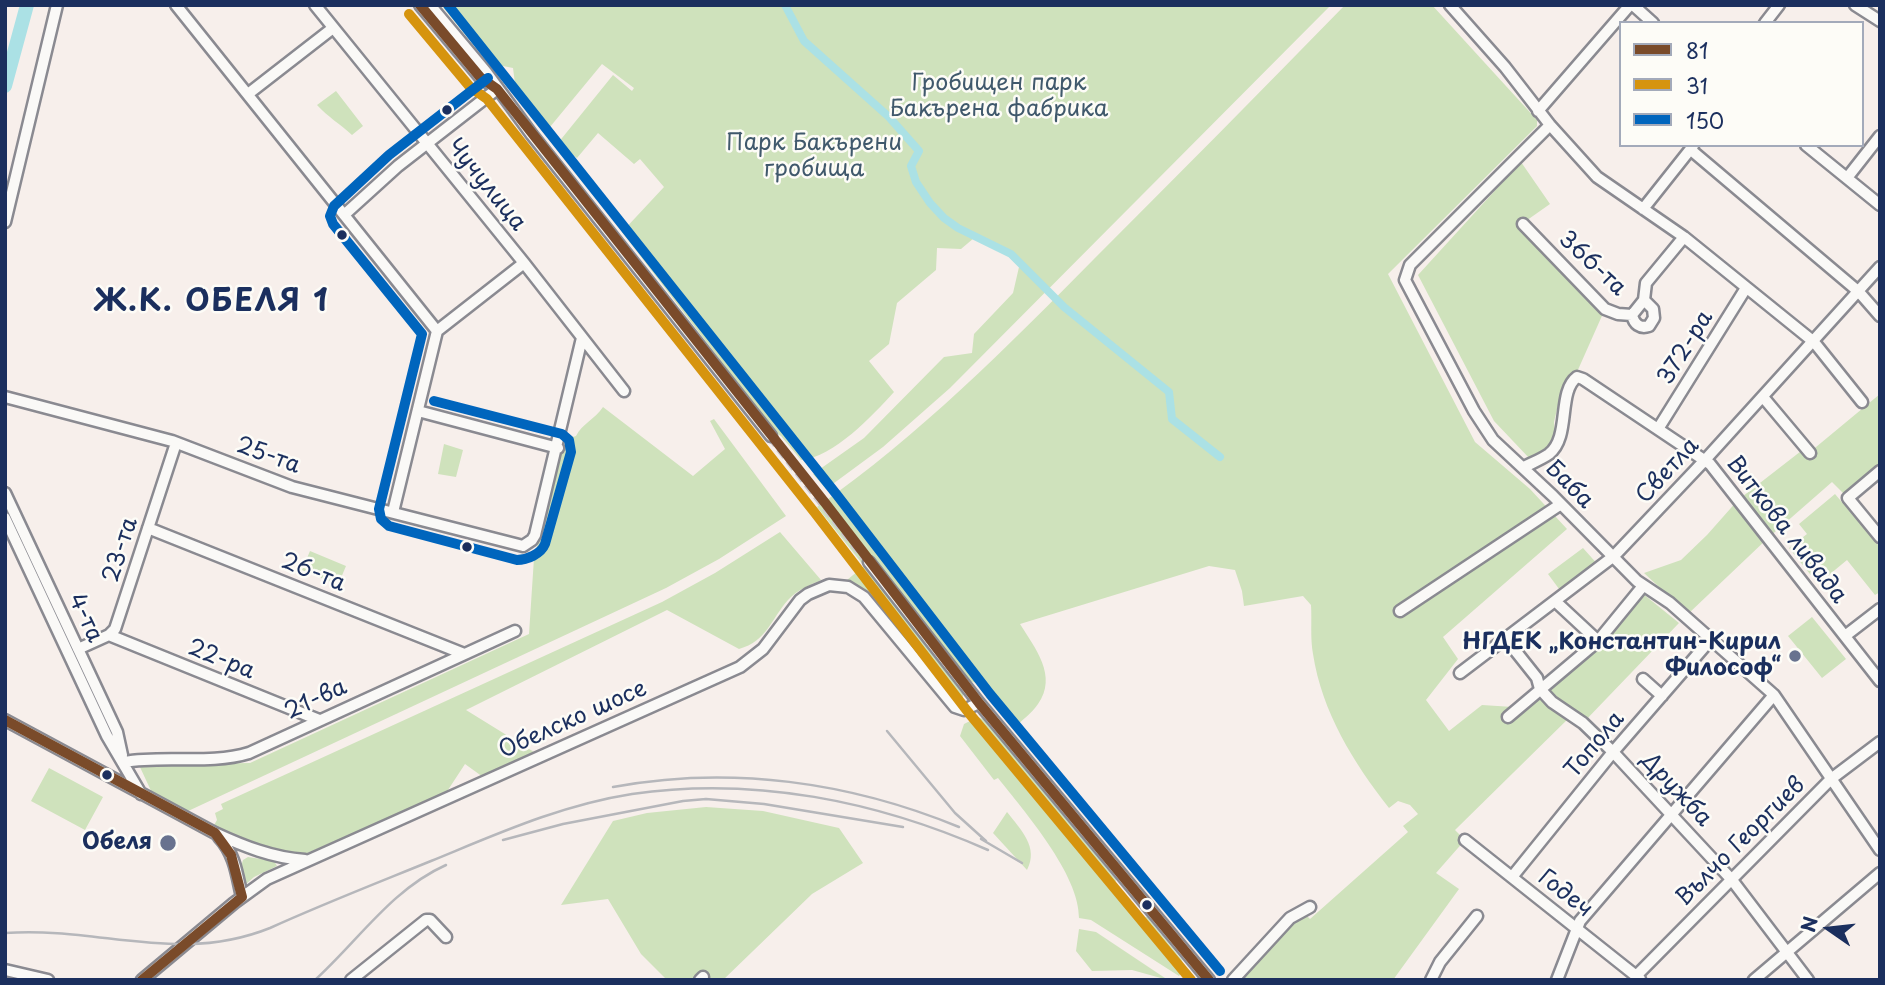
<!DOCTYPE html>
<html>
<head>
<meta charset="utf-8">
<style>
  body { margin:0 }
  #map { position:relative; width:1885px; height:985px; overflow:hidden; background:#f7efeb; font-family:"Playpen Sans",sans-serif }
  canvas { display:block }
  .frame { position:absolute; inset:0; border:7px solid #1b2f5e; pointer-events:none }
  .legend { position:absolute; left:1619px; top:21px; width:245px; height:126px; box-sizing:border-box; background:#fdfcf7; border:2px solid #a3aaba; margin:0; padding:9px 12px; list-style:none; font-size:21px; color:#1b2f5e }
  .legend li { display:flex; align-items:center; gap:14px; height:35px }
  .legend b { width:35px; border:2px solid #a3aaba }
  .north { position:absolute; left:1794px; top:894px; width:70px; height:70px; -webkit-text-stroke:5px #fdfcf7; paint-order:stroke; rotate:284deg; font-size:19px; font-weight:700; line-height:28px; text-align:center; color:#1b2f5e }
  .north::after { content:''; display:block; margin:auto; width:24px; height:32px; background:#1b2f5e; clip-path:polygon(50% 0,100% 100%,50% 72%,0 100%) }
</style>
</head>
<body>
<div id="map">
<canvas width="1885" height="985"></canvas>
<div class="frame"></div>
<ul class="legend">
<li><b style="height:9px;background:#7a4b2a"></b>81</li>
<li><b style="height:9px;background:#d6940e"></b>31</li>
<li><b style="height:9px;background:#0065bd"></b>150</li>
</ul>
<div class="north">N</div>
</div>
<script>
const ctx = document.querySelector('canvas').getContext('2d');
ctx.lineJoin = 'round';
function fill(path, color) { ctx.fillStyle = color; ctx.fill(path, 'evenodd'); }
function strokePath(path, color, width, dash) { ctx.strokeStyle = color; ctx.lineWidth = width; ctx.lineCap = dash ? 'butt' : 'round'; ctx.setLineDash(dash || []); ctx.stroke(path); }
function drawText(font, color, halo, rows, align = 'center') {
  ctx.font = font + ' "Playpen Sans",sans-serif'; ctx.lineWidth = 5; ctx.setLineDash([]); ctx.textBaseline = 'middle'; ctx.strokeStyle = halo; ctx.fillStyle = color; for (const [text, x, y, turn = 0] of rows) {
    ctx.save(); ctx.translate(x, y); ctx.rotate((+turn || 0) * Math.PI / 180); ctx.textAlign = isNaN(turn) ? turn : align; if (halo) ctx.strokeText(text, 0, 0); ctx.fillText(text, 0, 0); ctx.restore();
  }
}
const green = new Path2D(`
  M441,5h890l-381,383 -67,59 -57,42 -13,-15 51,-36 80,-81 28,-4 2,-19 39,-41 6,-26 -12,-12 -33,-17 -13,11 -24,-1 -1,22 -39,33 -8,41 -20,17 25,31c-22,24 -60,65 -93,68l-20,-24 -5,-3 -154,-201 42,-45 -24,-28 -6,5 -36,-31 -21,25 -19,-15 55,-68 19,16 2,-3 -32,-24 -57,69 -28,-34 -4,-31 -25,-5z
  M1345,5h87l105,115v6l-149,148 87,168 55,47 37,40 -124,108 15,22 -32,41 23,31 33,-26 31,2 32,-22 97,-92 37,30 -96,100 -11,-8 -117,115 10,10 -29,33 23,16 -66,91h-153l61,-70 9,9 98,-87 -5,-6 15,-12 -8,-9 -12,-4 -9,7c-36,-46 -67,-96 -76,-154 -3,-16 -1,-33 -2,-49l-8,-9 -59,10 -2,-15 -7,-21 -26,-4 -189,58c15,24 38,52 18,80 -6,9 -16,16 -24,24l-35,-44 -9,-3 -96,-122 -9,8 94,122 4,5v9l-8,-3 -89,-109 -19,-11 17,-14 -47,-59c103,-72 190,-160 277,-248 84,-84 168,-169 251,-254z
  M336,91l27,35 -11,9c-12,-11 -24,-18 -35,-30z
  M1521,162l29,42 -27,19 82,86 -28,63 -5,2 -13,27 -5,21 1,17 -7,11 -18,9 -36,-38 -76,-146z
  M1880,394v77l-32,27 -16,-16 -64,56 -80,76 -44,-41 37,-13 26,-25 31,-35 67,-52 5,4z
  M603,407l90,69 32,-27 -15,-28 4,-2 72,97 -67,43 -53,29 -480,224 -33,-17 -14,-30 111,-2 279,-129 5,-76 28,-107 4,-12 10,-3c6,-12 19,-17 27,-29z
  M444,444l19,6 -7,27 -18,-3z
  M1835,494l45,53v45l-5,3 -28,-35 -29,24 -29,-36 18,-14 -8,-10z
  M780,532l41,48c-11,5 -24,10 -33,20 -17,19 -21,41 -49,49l-72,-39 -201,100 68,42 -51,25 -18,-13 -19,29 -143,62c-31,1 -63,-13 -90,-28l4,-7 -2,-7 8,-4 -2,-5 441,-202 53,-29z
  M1583,548l17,19 -38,26 -14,-19z
  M310,551l36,15 -8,19 -36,-15z
  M1812,617l34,42 -24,19 -34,-42z
  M978,717l7,3 131,160 -2,6 26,32 7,-1 35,43 2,10 -5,6 -88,-56 -12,-2c1,-43 -55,-107 -81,-140l-4,2 -34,-44 4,-12z
  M49,768l54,29 -18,33 -54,-29z
  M706,807l57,4 76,17 24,35 -51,31 -89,86h-56l-26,-26 -33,-55 -47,6 52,-84 34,-8z
  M1007,812c14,18 32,35 20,58l-34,-37z
  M248,857l26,4 3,5 -23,11 -9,8 -2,-1 -2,-17 2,-7z
  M1079,929l17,3 72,48 -36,-10 -40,1 -16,-20z`);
const canal = new Path2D(`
  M785,5l19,36 85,76 30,34 -8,15 5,16 14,21 14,15 14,10 53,26 53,53 105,85 3,27 48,38`);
const river = new Path2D(`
  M5,86l22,-81`);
const minorTunnel = new Path2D(`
  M771,436l98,126`);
const minor = new Path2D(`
  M176,5l261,326
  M315,5l209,258 100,128
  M420,5l60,72 10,7
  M430,5l56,67 46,63 239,301
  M1450,5l55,62 45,58 47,52 87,60 130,105 48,60
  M1633,5l20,18
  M1855,5l25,16
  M1765,23l14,-18
  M248,94l85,-66
  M1538,111l92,-106
  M1550,125l-140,140 -5,15 69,131 19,29 60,56 84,85 33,22 104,92 106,155
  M1806,145l74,60
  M1691,150l168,142 21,24
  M1847,178l33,-42
  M1643,209l50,-63
  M344,215l54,-49 99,-77
  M5,222l52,-217
  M1523,224l82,85 13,5 14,1 12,-15 2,-17 38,-46
  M1632,315c2,9 8,14 17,11l5,-8 -1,-9 -9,-9
  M5,397l167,44 120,46 231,59 9,-6 3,-5 47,-197
  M1763,397l47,56
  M418,411l140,37
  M1658,429l88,-141
  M1524,467c8,-4 18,-8 25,-13 22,-17 8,-62 28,-77l6,2 127,85 170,217
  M1880,471l-32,27 32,39
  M5,493l112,239 5,23
  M393,512l44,-181 87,-68
  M5,518l102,218 34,58
  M148,528l316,126
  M869,562l110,141 230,277
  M1555,601l43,40
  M1400,611l161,-107
  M109,635l210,85
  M1845,636l35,-27
  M1506,639l31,39 3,11 12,13 31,21 30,29 119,128 76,100
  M78,649l31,-14 6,-6 61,-186
  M1460,673l154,-117 91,-96 175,-193
  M1643,679l19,17
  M1508,717l90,-76 45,-55
  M5,720l210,113c28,13 58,25 90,27
  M124,762c41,-7 86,3 125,-9l266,-122
  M219,837c16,17 18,38 23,60
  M1465,840l175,139
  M1512,877l101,-125 98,-113
  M5,970l43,10
  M1636,976l195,-197 49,-37
  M142,980l92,-77 33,-24 473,-212 23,-18 37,-49 8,-6 21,-9 19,2 16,10 91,110 9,3 15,-7
  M351,980l75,-60h4l16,17
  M700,980l3,-3
  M1233,980l57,-62 20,-11
  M1431,980l9,-18 37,-46
  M1557,980l23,-59 194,-226
  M1754,980l126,-107`);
const rail = new Path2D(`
  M887,731l68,82 31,28
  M613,787c117,-22 237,-5 346,40
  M981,839l41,24
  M503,840l60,-16 120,-23 23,-2 58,5 139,23
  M5,933c94,-7 173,32 265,-5 53,-24 107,-45 161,-67 66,-27 130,-56 201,-67 122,-18 245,7 356,56
  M315,980c43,-39 77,-91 131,-115`);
const bus1 = new Path2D(`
  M420,5l60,72 17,12 329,415 153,199 230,277
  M5,720l210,113 16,22 11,42
  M142,980l100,-83`);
const bus2 = new Path2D(`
  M409,14l61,73 17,12 328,414 153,199 223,268`);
const bus3 = new Path2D(`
  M448,5l389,490 153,199 230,277
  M434,401l128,33 7,6 2,12 -26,92c-4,10 -18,16 -28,16l-128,-34 -8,-7 -2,-10 43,-175 -89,-110 -3,-8 4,-10 55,-51 99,-77`);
const markers = [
  [447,110,6,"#1b2f5e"],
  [342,235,6,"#1b2f5e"],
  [467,547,6,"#1b2f5e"],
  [1795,656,7,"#68728f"],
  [107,775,6,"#1b2f5e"],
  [168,843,9,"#68728f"],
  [1147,905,6,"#1b2f5e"]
];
const parkNames = [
  ["Гробищен парк",999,84],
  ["Бакърена фабрика",999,110],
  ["Парк Бакърени",814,144],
  ["гробища",814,170]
];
const streetNames = [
  ["Чучулица",486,185,51],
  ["366-та",1592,264,43],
  ["372-ра",1686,348,-58],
  ["25-та",268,456,20],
  ["Светла",1668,471,-47],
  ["Баба",1569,485,45],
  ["Виткова ливада",1786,530,52],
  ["23-та",121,550,-72],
  ["26-та",313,573,22],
  ["4-та",85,618,65],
  ["22-ра",221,660,22],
  ["21-ва",316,700,-25],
  ["Обелско шосе",573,720,-24],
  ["Топола",1595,745,-50],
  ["Дружба",1676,790,47],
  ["Вълчо Георгиев",1741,842,-45],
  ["Годеч",1565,894,38]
];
const poiNames = [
  ["НГДЕК „Константин-Кирил",1781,643],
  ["Философ“",1781,669],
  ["Обеля",152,843]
];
const districtNames = [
  ["Ж.К. ОБЕЛЯ 1",212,303]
];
fill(green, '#cfe2bc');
strokePath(canal, '#abe1e5', 8);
strokePath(river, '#abe1e5', 14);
strokePath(minorTunnel, '#cbc9cf', 10, [10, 5]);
strokePath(minor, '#8a8a91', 15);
strokePath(minor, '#faf9f7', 10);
strokePath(rail, '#b6b7bb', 2.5);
strokePath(bus1, '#7a4b2a', 10);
strokePath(bus2, '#d6940e', 10);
strokePath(bus3, '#0065bd', 10);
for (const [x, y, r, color] of markers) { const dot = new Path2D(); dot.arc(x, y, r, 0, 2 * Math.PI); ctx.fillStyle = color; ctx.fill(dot); strokePath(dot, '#fdfcf7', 2.5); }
drawText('23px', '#40596c', '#fdfcf7', parkNames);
drawText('23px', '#1b2f5e', '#fdfcf7', streetNames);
drawText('bold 23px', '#1b2f5e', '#fdfcf7', poiNames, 'right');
ctx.letterSpacing = '2px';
drawText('bold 30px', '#1b2f5e', '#fdfcf7', districtNames);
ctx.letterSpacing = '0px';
</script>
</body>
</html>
